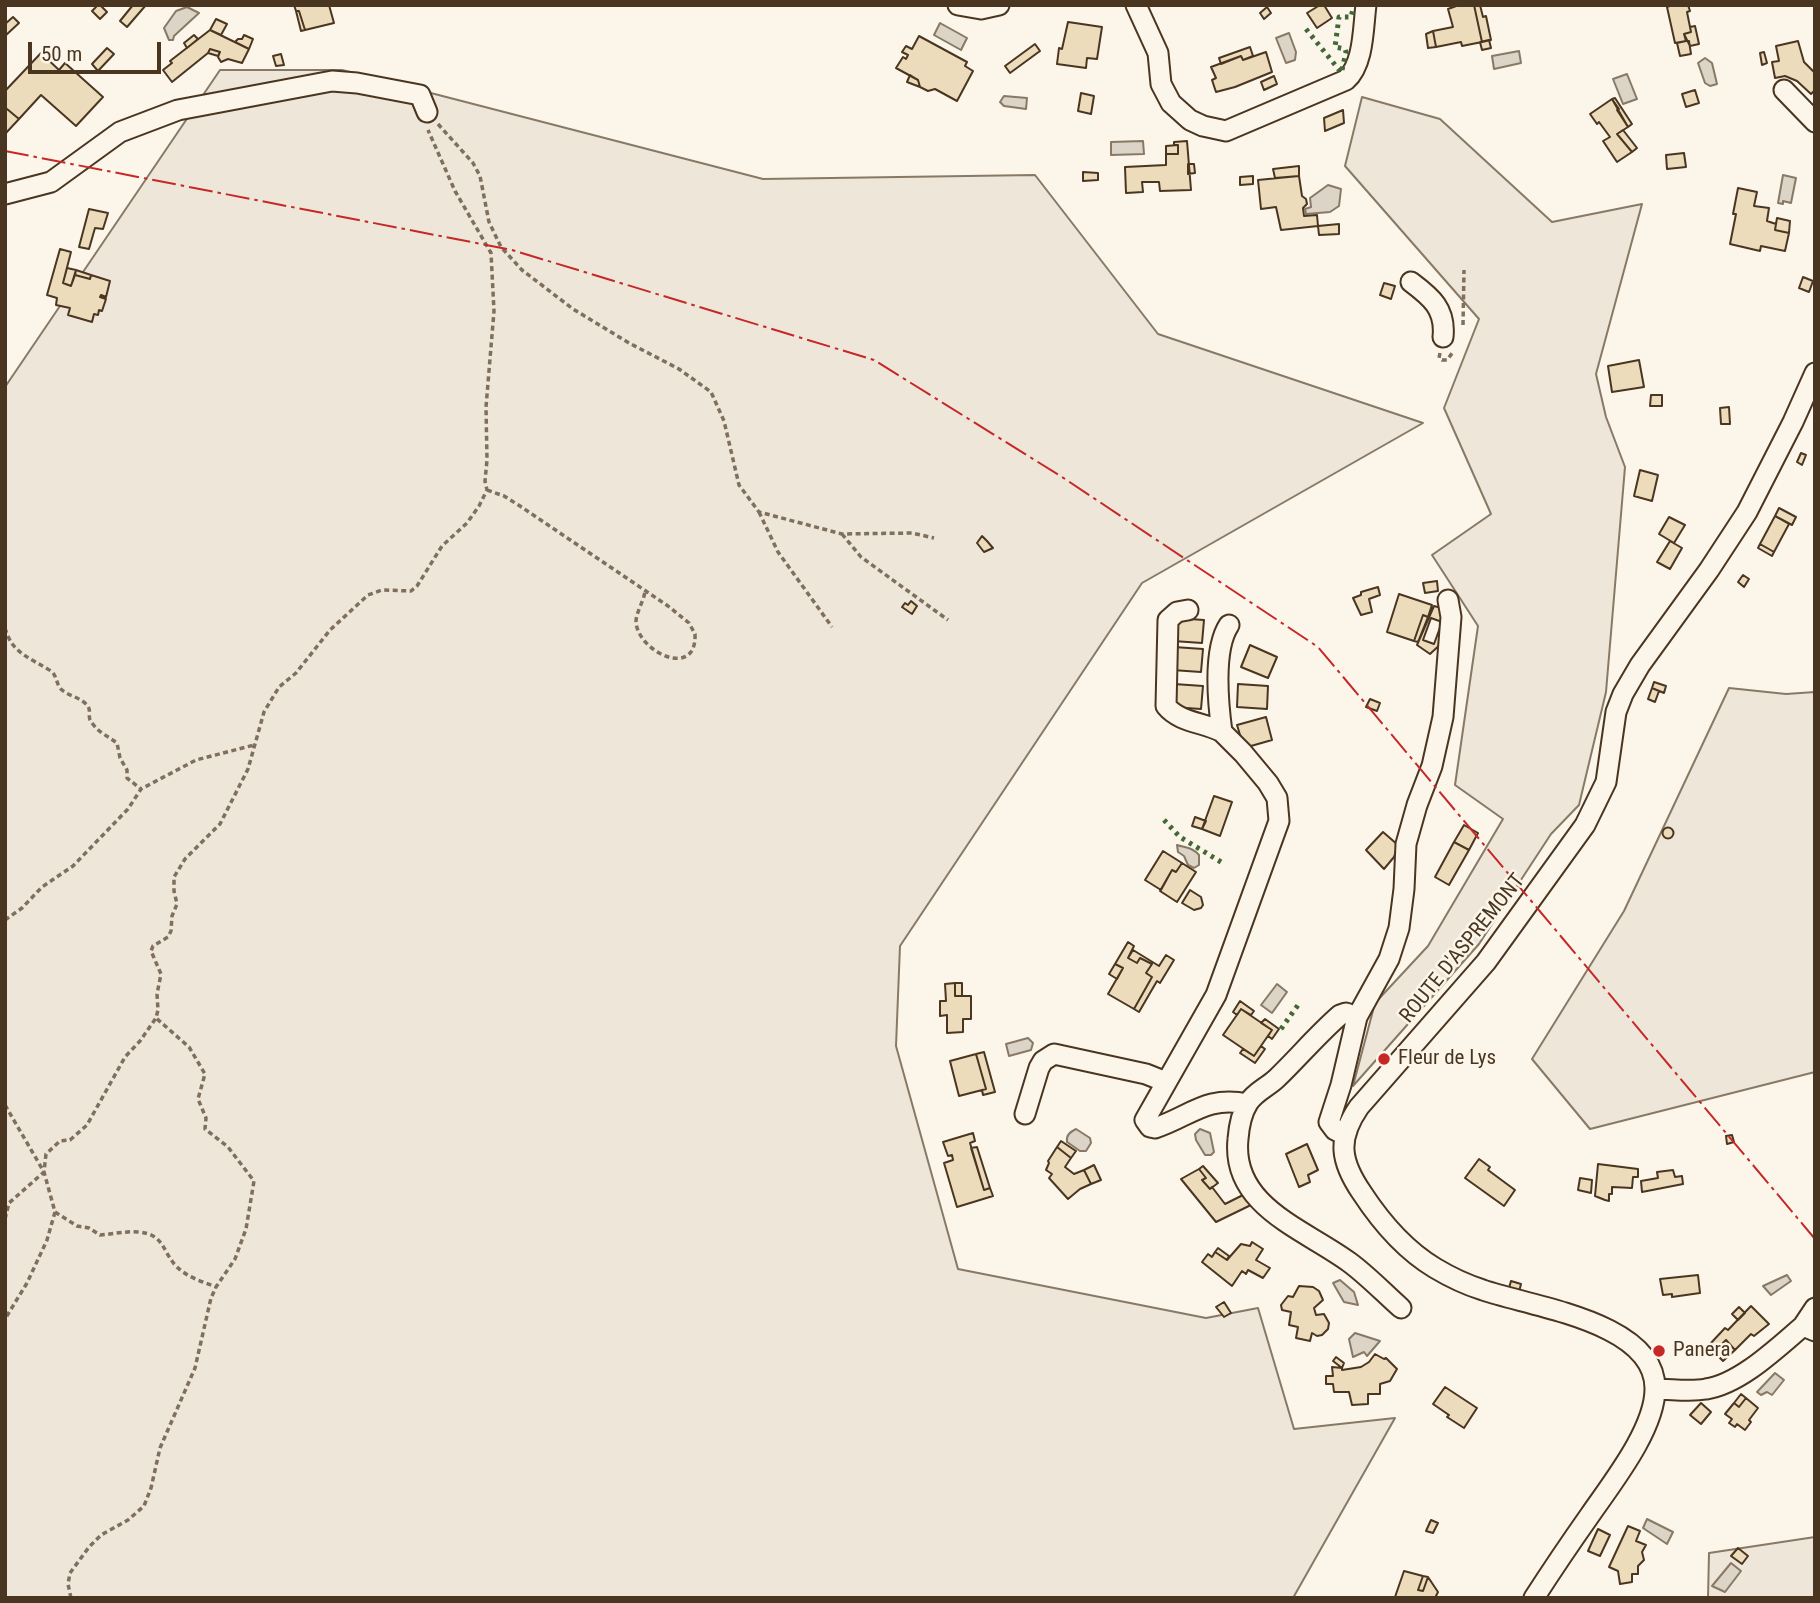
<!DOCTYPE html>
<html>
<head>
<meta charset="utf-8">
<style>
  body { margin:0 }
  #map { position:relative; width:1820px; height:1603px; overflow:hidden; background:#fbf6e9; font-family:"Roboto Condensed",sans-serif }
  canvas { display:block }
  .frame { position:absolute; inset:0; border:7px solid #4a3520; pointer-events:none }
  .scale { position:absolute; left:28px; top:42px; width:133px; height:32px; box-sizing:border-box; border:4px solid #4a3520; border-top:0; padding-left:9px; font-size:21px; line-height:24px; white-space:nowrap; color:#4a3520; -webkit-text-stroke:5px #fbf6e9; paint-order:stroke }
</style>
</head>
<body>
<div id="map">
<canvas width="1820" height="1603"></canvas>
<div class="frame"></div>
<div class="scale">50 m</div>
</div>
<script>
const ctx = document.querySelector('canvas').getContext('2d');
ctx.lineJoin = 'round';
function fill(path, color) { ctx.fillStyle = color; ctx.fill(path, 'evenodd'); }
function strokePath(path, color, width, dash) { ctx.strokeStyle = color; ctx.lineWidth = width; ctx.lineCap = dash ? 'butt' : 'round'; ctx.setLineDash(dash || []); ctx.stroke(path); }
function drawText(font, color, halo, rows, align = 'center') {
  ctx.font = font + ' "Roboto Condensed",sans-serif'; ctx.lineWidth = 5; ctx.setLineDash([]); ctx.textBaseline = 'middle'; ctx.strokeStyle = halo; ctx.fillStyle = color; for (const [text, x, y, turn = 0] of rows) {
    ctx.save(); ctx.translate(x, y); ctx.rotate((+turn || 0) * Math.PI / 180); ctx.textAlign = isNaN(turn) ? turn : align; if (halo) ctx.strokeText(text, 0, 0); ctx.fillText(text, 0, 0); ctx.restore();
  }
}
const green = new Path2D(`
  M220,70h122l421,109 272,-4 123,159 265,89 -281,160 -242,363 -4,100 62,223 248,49 52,-10 36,121 101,-11 -102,180h-1288v-1211z
  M1362,97l78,22 112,103 90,-18 -46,170 10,43 19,50 -19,225 -27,113 -28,29 -72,110 -126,142 22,-83 53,-57 75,-127 -48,-34 23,-159 -46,-71 59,-41 -47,-106 35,-89 -134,-153z
  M1729,688l57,6 29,-2v380l-225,57 -58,-70 92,-148z
  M1815,1537v61h-107l1,-45z`);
const water = new Path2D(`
  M187,7l12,6 -25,23 -1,4h-4l-5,-12 12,-17z
  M940,23l27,15 -6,12 -27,-15z
  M1289,33l7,19 -1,8 -9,3 -10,-25z
  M1519,51l2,12 -27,6 -2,-13z
  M1705,58l7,5 5,21 -7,2 -5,-3 -7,-20z
  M1627,74l10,25 -14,5 -10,-25z
  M1004,96l23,2 -1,11 -22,-3 -4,-4z
  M1143,141l1,13 -33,1v-13z
  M1783,175l13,3 -5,25 -8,-2v3l-5,-1z
  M1328,185l13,4 -2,17 -9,6 -24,2 -1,-5 6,-2 -1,-9z
  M1177,845c9,3 15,2 22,10v10l-5,3 -6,-3 -4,-9 -6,-4z
  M1277,984l10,8 -15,21 -11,-8z
  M1028,1038l5,5 -2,7 -22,6 -3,-12z
  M1076,1129l14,9 1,5 -5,8h-6l-13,-9c-1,-7 3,-10 9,-13z
  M1200,1129l10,4 4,19 -3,3h-6l-9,-15 -1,-6z
  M1787,1275l4,6 -20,14 -8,-9z
  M1340,1280l14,12 4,13 -14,-3 -11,-19z
  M1355,1333l25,8 -13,15 -3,-4 -11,5 -4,-18z
  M1775,1373l9,7 -12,15 -5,-3 -6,3 -4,-3z
  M1647,1519l26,13 -6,12 -24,-16z
  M1731,1563l10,8 -16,21 -13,-6z`);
const building = new Path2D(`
  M93,5h7l7,7 -7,7 -8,-8 4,-4z
  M133,5h13l-19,22 -7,-6z
  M294,5h35l5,18 -29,7 -6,-19h-3z
  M1320,5h4l8,13 -15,10 -10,-15z
  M1459,5h15l8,37 -20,4 -1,-4 -25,5 -3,-16 20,-4 -5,-18z
  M1474,5h6l3,12 3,-1 5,24 -9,2z
  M1672,5h16l2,6 -3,1 4,20 -7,2 2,7 -11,2 -8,-36z
  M1267,7l4,6 -7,6 -4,-6z
  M296,11h3l6,19 -4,1z
  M13,17l6,6 -14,13v-12z
  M216,19l11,5 -6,11 -11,-5z
  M1068,22l34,5 -5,32 -10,-1 -1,10 -29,-4 2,-16 3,1z
  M1695,26l4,18 -9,2 -6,-12 7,-2 -1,-5z
  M210,30l39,19 -7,14 -14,-4 -7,3 -3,-5 2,-5 -10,-3 -2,4 -36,29 -9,-12 9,-7 -2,-2z
  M1433,31l3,16 -8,1 -2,-14z
  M194,35l4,4 -11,9 -3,-5z
  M244,35l9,4 -4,10 -14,-7 3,-3h4z
  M919,36l48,26 -2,4 8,5 -16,30 -22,-12 -7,2 -8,-4 -2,-7 -22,-12 7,-11 3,2 2,-4 -6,-3 4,-6 6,3z
  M1489,40l2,8 -9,2 -2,-8z
  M1686,41h3l2,13 -11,2 -3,-13z
  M1798,41l6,21 11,11v17l-4,4 -14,-13 -12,-5 -10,2 -3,-16 7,-1 -3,-15z
  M1035,44l5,7 -30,22 -5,-7z
  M1250,47l3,9 -10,4 -2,-4 -20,8 -2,-6z
  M107,48l7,6 -16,17 -6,-7z
  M210,49l10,3 -2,4 -10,-3z
  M1266,52l6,20 -37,15 -19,5 -4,-12 4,-2 -5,-11 30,-11 2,4z
  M1764,52l3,11 -5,2 -2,-12z
  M41,53l18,17 6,-7 38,34 -27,29 -35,-31 -22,24 -12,-10 -2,1v-19z
  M281,54l3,11 -8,1 -3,-10z
  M910,75l8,5 2,7 -13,-5z
  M1274,76l3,8 -13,6 -3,-8z
  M1695,90l4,13 -13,4 -4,-13z
  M1081,93l13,3 -3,18 -13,-3z
  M1615,98l17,26 -4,3 -11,-17 2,-1 -7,-10z
  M1612,99l16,28 -11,7 15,18 -15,10 -14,-21 7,-4 -11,-15 -2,2 -7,-10z
  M7,109l12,10 -14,15v-24z
  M1343,110l1,13 -19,8 -1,-13z
  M1623,130l14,18 -5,4 -15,-18z
  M1187,141l4,49 -31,1 -1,-9h-17l1,10 -17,1 -1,-26 41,-2v-11h12v-9h-4v-3z
  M1178,145v9h-12v-8z
  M1684,153l2,14 -19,2 -1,-14z
  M1188,164h6l1,9 -7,1z
  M1299,166v10l-24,2 -2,-9z
  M1083,172l15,1v7l-15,1z
  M1253,176v8l-13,1v-8z
  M1299,176l3,20 4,3 1,5 -4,4 1,8 13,-1 1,11 -37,4 -5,-23 -15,2 -3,-29z
  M1738,188l19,4 -3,14 15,2 -2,13 9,3 -1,6 14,3 -4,18 -24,-5 -1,5 -30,-7 6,-30h-3z
  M89,209l19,4 -5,16 -8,-1 -6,21 -10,-2z
  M1777,218l13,3 -1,12 -14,-3z
  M1339,224v10l-20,1 -1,-9z
  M60,249l11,3 -8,31 8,3 4,-11 15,4 1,-4 19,6 -4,16 -5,-2 -1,2 6,2 -4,12 -3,-1 -1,5 -4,-1 -2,8 -24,-7 2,-7 -14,-3 1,-7 -10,-3z
  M67,268l9,2 -5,16 -8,-3z
  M76,270l15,5 -1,4 -15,-4z
  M1803,277l10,4 -4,11 -10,-4z
  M1384,283l11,3 -4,13 -11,-4z
  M1639,360l5,27 -32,5 -4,-26z
  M1651,395h11v11h-12z
  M1729,407l1,17h-9l-1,-16z
  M1801,453l5,2 -4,10 -5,-3z
  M1640,470l18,5 -6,26 -18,-5z
  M1779,508l17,9 -4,8 -17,-9z
  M1775,516l14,8 -15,28 -14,-8z
  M1669,517l16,8 -11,18 -15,-9z
  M982,536l5,5 6,7 -9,4 -7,-9z
  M1670,541l12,7 -12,21 -13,-7z
  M1760,544l14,8 -2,4 -14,-8z
  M1743,575l6,4 -5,8 -6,-5z
  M1437,581l1,10 -13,2 -2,-10z
  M1378,587l2,8 -11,4 3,13 -11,3 -8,-17 8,-3v-3z
  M1399,594l33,11 -4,12 -5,-2 -9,26 -27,-9z
  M911,601l6,5 -5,8 -10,-7 3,-4 3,2z
  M1434,606l11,3 -1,32 -14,13 -13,-9zM1431,618l11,4 -8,22 -11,-4z
  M1423,615l5,2 -10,25 -4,-1z
  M1175,618l29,2 -2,23 -29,-2z
  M1250,645l27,12 -9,21 -27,-11z
  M1174,647l29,2 -2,23 -29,-2z
  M1654,682l12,4 -2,7 -12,-5z
  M1174,684l29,2 -2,23 -29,-2z
  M1238,684l30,2 -1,23 -30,-2z
  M1652,688l7,3 -4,11 -7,-3z
  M1370,699l10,4 -3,8 -11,-4z
  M1266,717l6,23 -28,8 -7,-23z
  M1214,796l18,6 -12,34 -18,-7z
  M1195,817l11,4 -4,8 -10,-3z
  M1464,825l14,8 -9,17 -15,-8z
  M1662.5 833a5.5 5.5 0 1 1 11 0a5.5 5.5 0 1 1-11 0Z
  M1383,832l15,13 -4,12 -10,12 -18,-19z
  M1454,842l15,8 -20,35 -14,-8z
  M1163,851l19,12 -6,9 -4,-2 -11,20 -16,-10z
  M1182,863l14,9 -19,30 -17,-11 12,-21 4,2z
  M1190,890l11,7 2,8 -2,3 -7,2 -12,-7z
  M1128,942l6,4 -6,12 9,5 3,-5 12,6 -6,9 6,4 -18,32 -26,-15 15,-26 -8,-4z
  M1133,950l26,16 7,-11 8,5 -14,23 -3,-2 -18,31 -5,-3 18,-32 -6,-4 6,-9 -12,-6 -3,5 -9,-5z
  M1115,964l8,4 -6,11 -8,-5z
  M955,983v13h16v23h-8v13l-16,1v-18l-7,1v-15h6l-1,-17z
  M955,983h7v13h-7z
  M1240,1001l14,10 -3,4 -10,-6 -4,6 -4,-3z
  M1241,1009l31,21 -18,26 -31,-21z
  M1265,1019l14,10 -7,10 -4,-3 4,-6 -11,-7z
  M1261,1046l4,3 -10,14 -15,-10 3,-4 11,7z
  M984,1052l11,40 -12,3 -1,-5 4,-1 -10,-35z
  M976,1054l10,35 -27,7 -9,-35z
  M973,1133l2,8 -5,2 14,47 6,-2 3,8 -36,11 -13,-44 9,-3 -1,-5 -4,1 -5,-14z
  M1732,1135l2,7 -7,2 -1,-8z
  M1061,1141l15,10 -5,7 -14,-11z
  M1307,1144l11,26 -10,5 2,7 -11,5 -13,-33z
  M977,1147l13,41 -6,2 -13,-42z
  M1057,1147l14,11 -6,9 9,7 10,-4 7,14 -11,5 -12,10 -19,-21 3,-4 -6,-4 3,-7 -1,-2z
  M1479,1159l11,8 -2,3 27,20 -11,16 -39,-28z
  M1598,1164l40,5v8h-5l-1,11 -20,-1v7h-3v7l-4,-1 -10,-4z
  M1094,1165l7,15 -10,4 -7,-14z
  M1203,1166l15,17 -8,6 -8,-9 4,-2 -7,-9z
  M1199,1169l7,9 -4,2 8,9 2,-2 13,17 20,-10 8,10 -37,18 -35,-43z
  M1673,1170l2,7 7,-1 1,8 -41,8 -1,-11 17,-3 -1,-6z
  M1580,1178l12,2 -1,13 -13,-3z
  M1252,1242l11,7 -7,11 14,8 -7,10 -15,-8 -2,4 -4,-3 -10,15 -30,-24 6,-8 4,3 3,-5 12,8 14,-16 9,2z
  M1218,1248l11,8 -2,4 -12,-8z
  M1698,1275l2,18 -28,4v-3l-9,1 -3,-16z
  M1511,1281l10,3 -2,8 -10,-4z
  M1299,1286l14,1 6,4 4,9 -9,8 2,7 8,-1 5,9 -1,6 -6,6 -5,1 -5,-3 -2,8 -14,-3 2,-11 -9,-2 2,-13 -9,-2 -1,-5 7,-9 5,1z
  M1224,1302l7,11 -7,4 -8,-10z
  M1751,1306l18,18 -15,12 -3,-2 -16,16 -9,-10 -12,12 -4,-8 15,-16 3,2z
  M1739,1307l6,6 -7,7 -6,-6z
  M1726,1340l9,10 -12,11 -9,-9z
  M1673.5 1346a5.5 5.5 0 1 1 11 0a5.5 5.5 0 1 1-11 0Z
  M1375,1354l9,5 2,-1 11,11 -7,12 -10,3v10h-12v10l-16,1 -3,-13h-15l-1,-8h-7v-8h7l-1,-9 10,1v2l19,-3 8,-5z
  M1336,1357l8,6 -2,5 -9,-7z
  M1445,1387l32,21 -13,20 -17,-11 2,-2 -16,-11z
  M1741,1394l5,4 -7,9 -5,-4z
  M1746,1398l12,10 -9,12 2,2 -6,8 -8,-6 -2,3 -6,-4 3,-4 -7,-5 9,-11 5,4z
  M1701,1403l10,9 -10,12 -11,-9z
  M1431,1520l7,3 -5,10 -7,-2z
  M1628,1526l12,5 -4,10 10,4 -4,7 2,8 -6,6v8h-6v8l-12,2 -2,-13 -9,-4z
  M1598,1529l12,6 -10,21 -12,-5z
  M1738,1548l10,8 -6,8 -11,-8z
  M1404,1571l19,5 -5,14 5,1 5,-14 10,15 -3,6 -40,-1z
  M1423,1576l5,1 -5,14 -5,-1z`);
const path = new Path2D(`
  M438,124l35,39 7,13 9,46 12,25 21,23 51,39 56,34 50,26 32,23 13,29 15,64 20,27 83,22 70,-1 22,5
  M1463,325l1,-55
  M1440,353l-1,5 3,2h5l6,-8
  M487,490l17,6 16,10 148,100 21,17 6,11c2,46 -57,18 -59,-12 0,-10 8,-21 9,-31
  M759,512l19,40 54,75
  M842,534l19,23 87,63
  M5,628c7,26 26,30 46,43 6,4 5,14 11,19 7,6 17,7 24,14 7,6 0,13 6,19 7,10 16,13 25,20l3,15 7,12v8l14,11
  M5,920l17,-12 20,-21 31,-21 55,-57 13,-20 55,-29 58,-15
  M5,1105l39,67 11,40 -8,28 -20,43 -22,36
  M55,1212l22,14 12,2 11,7c13,-1 26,-4 38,-3 27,2 24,20 39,35 10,10 26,15 39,20
  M5,1219l4,-16 35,-31 2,-18 14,-13 10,-1 17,-15 38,-68 15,-16 16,-23 2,-8 -1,-16 4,-20 -10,-23 2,-5 15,-9 3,-6 1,-15 5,-12 -3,-13v-14l11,-18 35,-35 28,-55 16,-57 15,-25 17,-14 34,-43 38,-35 14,-5 29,1 6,-5 25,-40 25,-23 12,-17 8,-16 -2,-9 2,-21 -1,-53 8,-96 -3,-58 -36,-62 -27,-61
  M71,1598l-3,-14 2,-11 19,-26 12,-12 27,-15 16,-14 7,-18 9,-40 35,-80 16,-70 5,-11 19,-28 11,-30 8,-48 -26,-34 -23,-18 1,-11 -8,-19 7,-25 -16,-27 -33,-29`);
const minor = new Path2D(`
  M958,5l23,4 18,-4
  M1136,5l22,48 3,31 10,19 19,17 13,6 23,5 120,-51c18,-16 17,-52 20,-75
  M1784,90l31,32
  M5,194l46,-12 69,-50 58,-22 154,-29 25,2 63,12 7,17
  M1411,282c20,15 35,27 32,55
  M1188,610l-11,2 -9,8 -2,86c14,17 38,16 56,26
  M1229,625c-16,24 -11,78 -7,107l21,21 25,30 9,15 2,23 -63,174 -71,125 5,7 5,1c34,-11 52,-33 92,-24
  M1357,1017l-11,-4 -6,2c-23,20 -42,43 -64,64 -10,9 -21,13 -28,24 -7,11 -9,23 -10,36 -7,67 66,90 111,123 18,13 35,31 52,46
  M1025,1114l14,-46 4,-7 11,-7 92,20 20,8
  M1345,1135l-10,-5 -6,-8 12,-37 16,-68 32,-58 10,-31 5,-39 2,-45 11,-39 15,-39 11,-49 8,-100 -3,-17
  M1803,1326l12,-18
  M1655,1389c17,0 35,3 51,0 34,-5 71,-41 97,-63l12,5
  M1534,1598c18,-28 37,-56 56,-83 22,-32 65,-86 65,-126 1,-67 -123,-82 -172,-99 -16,-5 -33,-13 -48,-22 -30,-18 -54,-46 -73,-75 -22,-32 -25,-54 -3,-86l127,-145 99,-137 21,-43 10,-70 7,-18 17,-29 69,-95 38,-58 46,-90 22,-49`);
const hedge = new Path2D(`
  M1306,29l34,42
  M1342,70l4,-18 -1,-3 -10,-2 4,-30h12l3,-12
  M1164,820l16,17 41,25
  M1281,1029l17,-24`);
const power = new Path2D(`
  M5,151l507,99 362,110 188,117 256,170 497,592`);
const markers = [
  [1384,1059,7,"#c62828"],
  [1659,1351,7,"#c62828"]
];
const streetNames = [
  ["ROUTE D'ASPREMONT",1463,949,-51]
];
const poiNames = [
  ["Fleur de Lys",1398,1059],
  ["Panera",1673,1351]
];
fill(green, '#ede6d9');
strokePath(green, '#887966', 2);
fill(water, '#dcd4c6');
strokePath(water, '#887966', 2);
fill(building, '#ecdcbc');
strokePath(building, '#4a3520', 2);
strokePath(minor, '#4a3520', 23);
strokePath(path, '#7f6f5c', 3.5, [5, 3.5]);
strokePath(minor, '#fbf6e9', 19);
strokePath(hedge, '#436837', 5, [3.5, 5]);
strokePath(power, '#c62828', 2, [24, 5, 3.5, 5]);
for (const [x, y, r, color] of markers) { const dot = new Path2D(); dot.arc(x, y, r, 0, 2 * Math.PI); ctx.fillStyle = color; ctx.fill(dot); strokePath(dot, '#fbf6e9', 2.5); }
drawText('21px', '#4a3520', '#fbf6e9', streetNames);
drawText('21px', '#4a3520', '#fbf6e9', poiNames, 'left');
</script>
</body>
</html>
